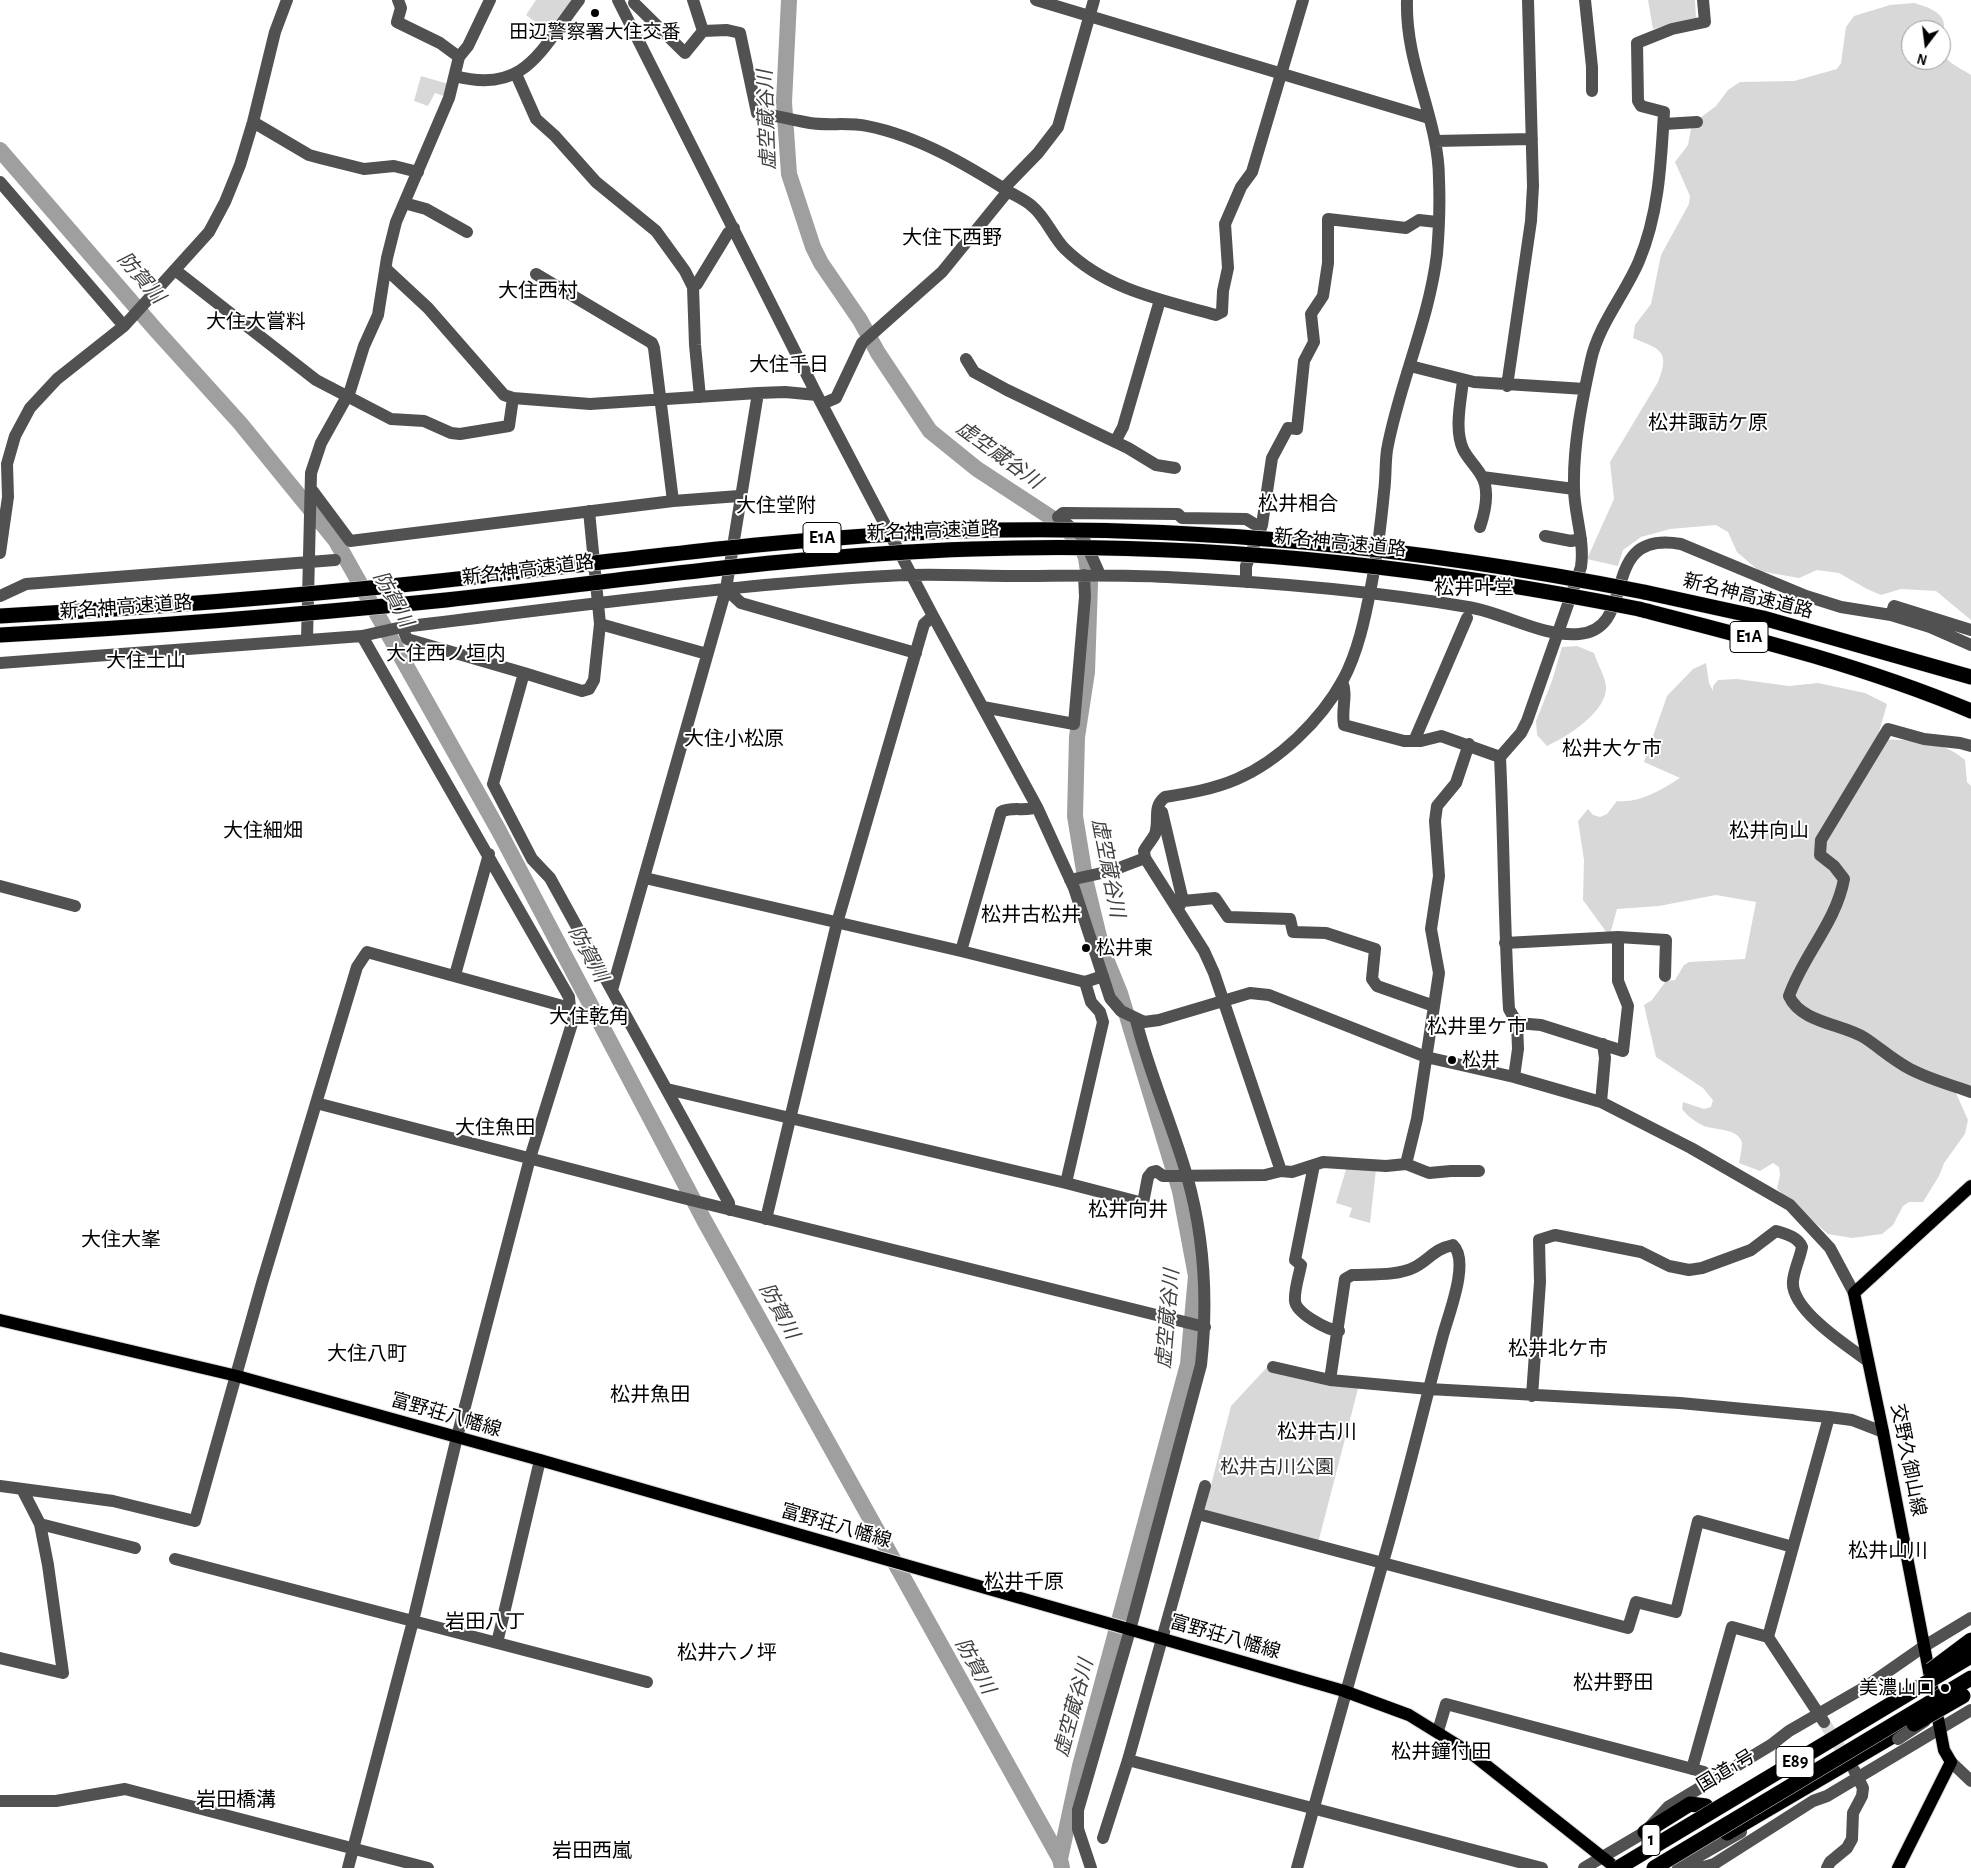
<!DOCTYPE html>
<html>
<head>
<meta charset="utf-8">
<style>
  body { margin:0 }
  #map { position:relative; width:1971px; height:1868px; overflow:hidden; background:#fff; font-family:"Alegreya Sans",sans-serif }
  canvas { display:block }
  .north { position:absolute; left:1901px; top:20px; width:50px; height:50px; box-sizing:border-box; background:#fff; border:1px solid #999; border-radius:50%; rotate:195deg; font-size:14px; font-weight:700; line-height:20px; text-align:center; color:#000 }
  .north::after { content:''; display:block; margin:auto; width:18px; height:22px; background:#000; clip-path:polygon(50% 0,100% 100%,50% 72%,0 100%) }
</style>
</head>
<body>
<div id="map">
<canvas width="1971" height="1868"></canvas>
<div class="north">N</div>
</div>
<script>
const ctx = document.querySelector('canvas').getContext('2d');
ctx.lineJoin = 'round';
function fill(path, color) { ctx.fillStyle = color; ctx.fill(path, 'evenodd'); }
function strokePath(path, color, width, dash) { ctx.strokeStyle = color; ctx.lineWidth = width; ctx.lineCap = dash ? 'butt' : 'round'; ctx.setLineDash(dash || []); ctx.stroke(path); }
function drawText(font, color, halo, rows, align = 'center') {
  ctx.font = font + ' "Alegreya Sans","Noto Sans JP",sans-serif'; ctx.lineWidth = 4; ctx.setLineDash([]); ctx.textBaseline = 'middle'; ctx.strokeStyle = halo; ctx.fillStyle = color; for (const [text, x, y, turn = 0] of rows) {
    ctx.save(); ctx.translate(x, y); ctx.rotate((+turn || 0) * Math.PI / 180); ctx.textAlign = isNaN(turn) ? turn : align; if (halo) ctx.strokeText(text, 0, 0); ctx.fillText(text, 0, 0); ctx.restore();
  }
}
const green = new Path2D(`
  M536,0h43l-27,35 -26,-20z
  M1648,0h47l1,18 -43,11z
  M1914,3c56,15 12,36 34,57 6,6 16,10 23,15v545l-35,-29 -35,-2 -20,6 -14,-6 -28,-16 -22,-3 -18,8 -40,-7 -22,-19 -9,-20 -12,-7 -46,4 -29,8 -18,13 -5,16 -31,-7 27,-60 -4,-37 48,-80c13,-32 1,-33 -25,-44l2,-13 16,-21 10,-49 28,-51 1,-8 -15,-34 13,-17 4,-21 24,-18 12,-16 12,-8 54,-1 43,-12 4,-6 5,-36 8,-11 36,-11zM1911,30h30v30h-30z
  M421,76l31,9 -3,13 -14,-5 -7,13 -14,-5z
  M1577,646l17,7c3,10 11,23 12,33 2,25 -39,51 -59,60l-10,-11 -1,-14 16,-40 10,-34z
  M1706,663l3,20 4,8v-5l5,-6 19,-1 52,7 29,-3 47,10 22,11 -10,35c31,2 63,-1 88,21l2,22 4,4v299l-11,2 -4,6 12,27 -3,14 -21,29 -5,13 -16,26h-14l-6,4 -10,19 -11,9 -30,4 -24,-4 -51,-45 3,-14 -1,-8 -6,-4 -13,8 -21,-8c1,-6 3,-14 3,-20 -3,-15 -28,-13 -38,-17 -8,-4 -17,-10 -22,-17l1,-7 21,7 7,-2 2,-7 -10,-12 -47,-31 -12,-52 8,-5 14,-19 9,-1 9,-15 5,-3 56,-3 11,-57 -40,-7 -57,11 -42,3 -6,22 -4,2 -24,-33 1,-40 -6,-39 10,-12 5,6 7,2 7,-3 10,-13c24,2 44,-11 63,-23l-36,-16 23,-66 26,-27z
  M1347,1166l29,3 -6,54 -21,-6 3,-9 -16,-5z
  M1270,1364l89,21 -41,158 -114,-30 27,-107z`);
const river = new Path2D(`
  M789,0l-5,102 5,72 24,73 8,16 39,57 18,33 52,78 47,38 81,53 22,20 6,16 4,26 -3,88 -10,65 -2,79 11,67 16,66 18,44 60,198 16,85 -8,88 -108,402 -20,93
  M0,150l155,179 85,94 96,118 163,290 205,389 356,639 2,9`);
const minorTunnel = new Path2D(`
  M1824,1722l25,40`);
const minor = new Path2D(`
  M398,0l3,8 -4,14 43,21 19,14
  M618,0l199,395 116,221 104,191 37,81 36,110 11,13 23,11 15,-2 91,-27 19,2 157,62 88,20 87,25 90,46 99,57 40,43 24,45
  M693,0l10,31 24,-1 13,3 17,80c18,2 35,7 53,10 18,3 38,-1 57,3 51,10 100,39 144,67 7,4 16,8 22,14 13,11 20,30 32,42 42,41 97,51 151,66l6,-3 1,-21 5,-23 -3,-44 16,-37 11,-15 51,-172
  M1036,0l393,118
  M1585,0l7,67v24
  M634,3l51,50 18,-22
  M516,74l20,45 19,17 41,46 60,49 29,40 8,16 2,58 5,52
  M455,76c71,19 86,-27 124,-76
  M253,122l56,33 11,3 44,11 30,-3 24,6
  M1664,124l33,-2
  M1435,141l97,-2
  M0,182l124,144
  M1004,188l34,-35 20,-26 36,-127
  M404,203l22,6 41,23
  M386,269l42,39 76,87 9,3 77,6 168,-11 27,-1 32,3
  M175,270l141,110 75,39 33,2 27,12 9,1 49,-8 4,-28
  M693,287l4,-3 31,-51 6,-5
  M966,359l8,13 33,18 121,58 28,17 19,3
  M1410,366l64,16 111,7
  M1463,380c-2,21 -9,49 0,69 4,9 13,17 18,26 9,14 4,37 -1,52
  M1507,386l24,-165 2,-35 -5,-186
  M822,404l14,-6 26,-55 80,-71 66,-81
  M1115,442l8,-15 37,-127
  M1482,477l92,12
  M312,490l38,51 323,-40 -19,-153 -2,-5 -116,-69
  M673,501l66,-5
  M589,511l11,113
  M1545,536l26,5 10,-2
  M0,553l8,-56 -1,-33 8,-28 15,-28 27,-29 67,-53 85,-94 16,-30 15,-37 13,-43 22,-90 12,-32
  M1100,575l-17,-38 -25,-20 5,-4 115,1 4,4 64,1 15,9
  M1246,582v-16l16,-41 10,-67 16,-30 9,1 7,-68 10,-19 -3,-28 12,-18 5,-33v-44l78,9 13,-8 18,2
  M726,589l15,14 175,50
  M0,596l26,-12 309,-24
  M1891,615l3,-9 77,24
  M402,627l5,12 117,34 -31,111 39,75 18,19 179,325 1,7
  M362,636l207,361 1,11 5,6
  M307,640l4,-167 10,-30 29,-52 14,-45 14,-31 9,-57 9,-36 53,-124 10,-41 9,-11 22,-46
  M0,663l362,-27 40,-9c125,-15 250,-32 375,-43 45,-4 90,-8 134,-9 32,-1 63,1 95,1 53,0 107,-2 161,1 101,5 202,13 301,30 37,6 73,30 111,27 61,-5 17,-105 102,-90l125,52 35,11 50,8 39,12 41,18
  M524,673l58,18 7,-2 5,-9 6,-56 107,30
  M1342,681c6,15 -1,28 2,44l60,16h17l20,-5 59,21
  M983,707l91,17 11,-127 -1,-22
  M1414,741l53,-123
  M1971,746l-11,-3 -36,-4 -36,-10 -67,111 -1,15 14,11 10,13c-8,44 -41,76 -55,117 12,27 54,28 76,42 15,10 28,22 45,31 19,10 41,16 61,23
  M1500,757l21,-24 6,-12 54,-154c4,-27 -7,-53 -7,-79 -1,-43 8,-87 17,-128 8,-36 34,-66 48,-99 20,-48 22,-98 25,-149l-23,-6 -3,-5 -1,-58 35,-14 33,-7 -2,-22
  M1500,757c4,84 4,168 9,252l8,14 1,26 -4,28
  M1162,812l21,89
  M1145,858l-1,-7c3,-6 8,-11 11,-17 5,-14 -3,-27 10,-37 25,-4 49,-8 72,-18 42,-18 84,-59 106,-99 15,-28 22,-62 28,-93 6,-31 10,-64 13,-95 2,-14 1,-28 3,-42 12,-66 42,-129 50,-196 2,-24 3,-50 2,-74 0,-62 -34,-114 -32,-180
  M645,878l316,73 124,31 18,-6
  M1070,880l41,-9 34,-13 59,93 10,22 67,198
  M0,886l75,20
  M1177,909l6,-8 32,-3 13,19 62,2 3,13 33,1 49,16 -3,30 5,7 57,20
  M1505,943l113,-6 48,3 -1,36
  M961,951l40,-139c10,-6 25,0 36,-5
  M455,975l34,-121
  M1085,982l6,20 9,10 3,10 -37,161 77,20 5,-26 4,-5 4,-1 7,5 102,-1 16,-4 11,1 31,-10 63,4 20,-2 23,9 22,-2h28
  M612,990l114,-401 32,-196
  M1517,1023l24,2 82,26 5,-45 -10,-25v-44
  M667,1089l399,94
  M1601,1102l4,-44 -2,-14
  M316,1103l363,94 526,130
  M1406,1164l11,-45 22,-146 -8,-44 8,-53 -4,-55 2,-15 19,-23 13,-39
  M1314,1165l-19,95 6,5c-2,11 -7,25 -6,36 1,12 32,29 44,30
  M766,1219l71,-296 87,-299 9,-8
  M1273,1367l57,13 99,9 251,14 149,14 23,3 31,12
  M1532,1396l8,-114 -1,-42 16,-5 86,17 28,14 20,4 13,-2 49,-18 25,-19c10,3 22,6 26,16 -2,11 -8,23 -9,34 -3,28 54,65 75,80
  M0,1486l113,15 82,20 67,-238 95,-316 10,-15 203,56
  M1198,1514l430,114 8,-26 40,10 22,-91 95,26
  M40,1524l95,24
  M175,1559l472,123
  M1768,1637l61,-220
  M497,1643l43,-183
  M0,1658l63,15 -15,-108 -8,-41 -18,-35
  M1438,1731l8,-27 258,68 6,9
  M1128,1760l414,108
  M1951,1762l20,19
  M1692,1769l40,-142 36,10 56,85
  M0,1801h56l69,-12 303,79
  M1103,1838l25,-78 77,-274
  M1688,1863l16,4 10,-3 99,-63 14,-5 144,-86
  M348,1868l65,-247 44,-184 73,-279 45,-144 6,-2
  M1091,1868l-13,-39v-19l52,-180 71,-265c7,-63 3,-129 -14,-189 -15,-53 -38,-103 -51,-156
  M1297,1868c28,-103 57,-204 86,-306 22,-75 40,-152 60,-227 6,-22 27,-74 10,-90 -19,4 -23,14 -38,22 -17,9 -44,7 -63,8l-7,4 -15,101
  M1584,1868l61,-36 23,-25 103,-62 18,-14 78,-45 56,-39 48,-29
  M1678,1868l63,-36
  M1827,1868l3,-6 17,-14 5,-9 1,-26 9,-17 1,-8 -9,-18`);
const major = new Path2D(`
  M0,1320l237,56 303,84 804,231 65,24 63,39 144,114
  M1898,1868l53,-106 -7,-12 -4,-21 -57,-297 -29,-139 117,-107`);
const highway = new Path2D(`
  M1644,592l119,26 208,59
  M1639,609c113,29 225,57 332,102
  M1645,1832l45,-28 16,2
  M1727,1833l183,-107`);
const minorBridge = new Path2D(`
  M1898,1739l27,-18`);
const highwayBridge = new Path2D(`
  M0,616c144,-8 287,-19 430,-34 176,-19 352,-45 529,-51 233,-7 456,16 685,61
  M0,635c149,-8 298,-20 446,-35 175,-19 350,-45 527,-51 224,-8 447,16 666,60
  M1931,1670l40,-30
  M1914,1724l49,-28
  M1618,1868l353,-212
  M1654,1868l317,-190`);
const markers = [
  [595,13,5,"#000"],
  [1086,948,5,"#000"],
  [1452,1060,5,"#000"],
  [1945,1688,5,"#000"]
];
const shields = [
  [822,538,38],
  [1749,637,38],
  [1795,1762,38],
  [1651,1840,18]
];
const shieldNames = [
  ["E1A",822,538],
  ["E1A",1749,637],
  ["E89",1795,1762],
  ["1",1651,1840]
];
const poiNames = [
  ["田辺警察署大住交番",595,32,"center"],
  ["松井東",1096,948],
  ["松井",1462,1060],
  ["美濃山口",1935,1688,"right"]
];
const streetNames = [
  ["新名神高速道路",933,531,-2],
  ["新名神高速道路",1340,543,6],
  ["新名神高速道路",528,570,-7],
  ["新名神高速道路",1748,596,14],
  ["新名神高速道路",126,607,-4],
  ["富野荘八幡線",446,1415,16],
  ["交野久御山線",1908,1460,79],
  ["富野荘八幡線",836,1526,16],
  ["富野荘八幡線",1225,1637,16],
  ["国道1号",1726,1771,-31]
];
const parkNames = [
  ["松井古川公園",1277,1467]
];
const waterNames = [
  ["虚空蔵谷川",767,120,-92],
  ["防賀川",141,278,49],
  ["虚空蔵谷川",999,455,36],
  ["防賀川",393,599,61],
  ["虚空蔵谷川",1108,868,79],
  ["防賀川",588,954,62],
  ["防賀川",779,1311,61],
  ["虚空蔵谷川",1168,1319,-85],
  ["防賀川",975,1666,61],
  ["虚空蔵谷川",1074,1708,-75]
];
const neighbourhoodNames = [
  ["大住下西野",952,238],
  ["大住西村",538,291],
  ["大住大嘗料",256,322],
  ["大住千日",789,365],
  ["松井諏訪ケ原",1708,423],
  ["松井相合",1298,504],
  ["大住堂附",776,506],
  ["松井叶堂",1474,588],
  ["大住西ノ垣内",446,654],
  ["大住土山",146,661],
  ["大住小松原",734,739],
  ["松井大ケ市",1612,749],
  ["大住細畑",263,831],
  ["松井向山",1769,831],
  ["松井古松井",1031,915],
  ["大住乾角",589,1017],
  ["松井里ケ市",1477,1027],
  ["大住魚田",495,1128],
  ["松井向井",1128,1210],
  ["大住大峯",121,1240],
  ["松井北ケ市",1558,1349],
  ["大住八町",367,1354],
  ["松井魚田",650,1395],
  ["松井古川",1317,1432],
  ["松井山川",1888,1551],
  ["松井千原",1024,1582],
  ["岩田八丁",485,1622],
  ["松井六ノ坪",727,1653],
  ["松井野田",1613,1683],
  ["松井鐘付田",1441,1752],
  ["岩田橋溝",236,1800],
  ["岩田西嵐",592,1851]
];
fill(green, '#d8d8d8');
strokePath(river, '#9f9f9f', 16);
strokePath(minorTunnel, '#d9d9d9', 12, [12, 6]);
strokePath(major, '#dbdbdb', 14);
strokePath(highway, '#dbdbdb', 16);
strokePath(minor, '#515151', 12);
strokePath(major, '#000', 12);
strokePath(highway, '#000', 15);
strokePath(highwayBridge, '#dbdbdb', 16, []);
strokePath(minorBridge, '#515151', 12);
strokePath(highwayBridge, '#000', 15);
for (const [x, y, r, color] of markers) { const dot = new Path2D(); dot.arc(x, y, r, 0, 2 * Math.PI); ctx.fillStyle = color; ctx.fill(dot); strokePath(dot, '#fff', 2); }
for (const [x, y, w] of shields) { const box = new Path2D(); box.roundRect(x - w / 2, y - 15.5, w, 31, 4); ctx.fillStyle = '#fff'; ctx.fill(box); strokePath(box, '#000', 1); }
drawText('bold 18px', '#000', null, shieldNames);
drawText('19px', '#000', '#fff', poiNames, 'left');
drawText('19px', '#000', '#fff', streetNames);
drawText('19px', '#2f2f2f', '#fff', parkNames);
drawText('italic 20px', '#404040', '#fff', waterNames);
drawText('20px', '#000', '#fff', neighbourhoodNames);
</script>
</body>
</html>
